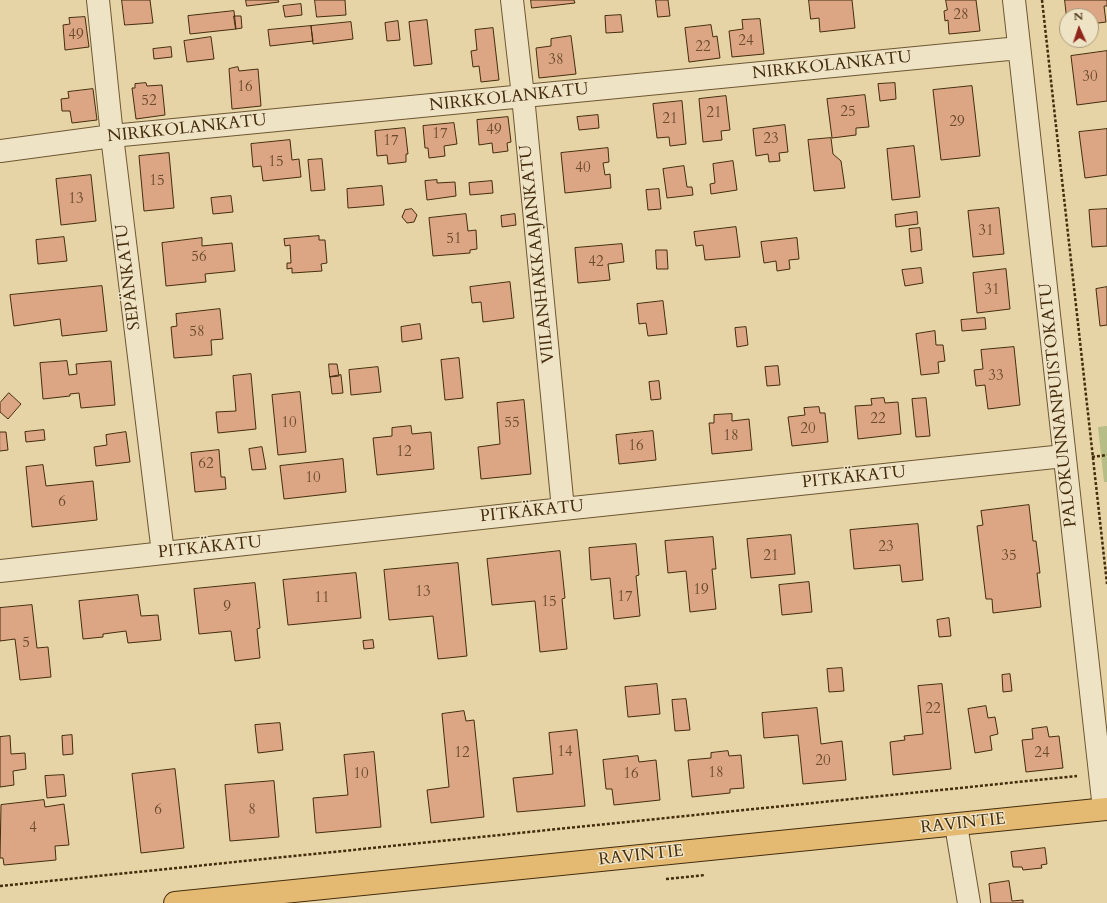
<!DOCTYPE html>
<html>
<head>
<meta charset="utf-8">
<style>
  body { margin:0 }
  #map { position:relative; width:1107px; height:903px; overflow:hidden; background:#e7d4a6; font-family:Cardo,serif }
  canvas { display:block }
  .north { position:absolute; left:1059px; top:8px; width:40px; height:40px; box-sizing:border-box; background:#efe3c5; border:1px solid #ab9a7b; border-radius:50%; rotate:357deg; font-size:11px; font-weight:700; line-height:16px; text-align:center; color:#442d0d }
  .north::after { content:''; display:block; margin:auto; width:14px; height:18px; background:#8f2418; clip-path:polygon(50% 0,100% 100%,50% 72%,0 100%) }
</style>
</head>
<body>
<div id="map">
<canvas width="1107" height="903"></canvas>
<div class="north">N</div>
</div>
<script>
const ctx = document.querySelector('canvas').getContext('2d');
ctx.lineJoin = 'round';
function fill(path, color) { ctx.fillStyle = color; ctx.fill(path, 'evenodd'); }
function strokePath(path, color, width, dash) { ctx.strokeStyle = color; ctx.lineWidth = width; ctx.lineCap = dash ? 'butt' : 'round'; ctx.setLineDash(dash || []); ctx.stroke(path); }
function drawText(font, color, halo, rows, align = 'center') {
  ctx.font = font + ' Cardo,serif'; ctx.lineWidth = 3; ctx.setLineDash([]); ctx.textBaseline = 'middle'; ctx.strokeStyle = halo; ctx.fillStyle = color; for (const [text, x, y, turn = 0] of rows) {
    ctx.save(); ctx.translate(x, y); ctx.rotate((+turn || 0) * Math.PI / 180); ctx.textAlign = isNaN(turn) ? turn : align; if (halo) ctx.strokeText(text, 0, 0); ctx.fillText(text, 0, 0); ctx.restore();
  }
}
const green = new Path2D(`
  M1107,426v56h-3l-6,-55z`);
const building = new Path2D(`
  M122,0h28l3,23 -28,2z
  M246,0h32l1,2 -32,4z
  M315,0h30l1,15 -29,2z
  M531,0h43l1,3 -43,5z
  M656,0h12l2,16 -12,1z
  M809,0h43l3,28 -35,4 -1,-14 -8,1z
  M946,0h30l4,31 -31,3 -1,-14 -3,1 -1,-10 3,-1z
  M1065,0h42v6h-3l2,16 -15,2v-8h-24v5z
  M301,4l1,11 -17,2 -2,-11z
  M234,11l2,18 -46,5 -2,-18z
  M621,15l2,17 -17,1 -1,-17z
  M234,16h7l1,12 -6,1z
  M85,17l4,30 -24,3 -2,-25 7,-1 -1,-6z
  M760,19l4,35 -32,3 -3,-26 14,-2 -1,-9z
  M427,20l5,44 -18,2 -5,-44z
  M398,21l2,19 -13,1 -2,-18z
  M351,22l2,17 -40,5 -2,-18z
  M711,25l2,12 4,-1 3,22 -31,4 -4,-34z
  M311,26l2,15 -43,5 -2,-16z
  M493,28l6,52 -18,2 -2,-16 -6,1 -2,-16 6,-1 -2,-20z
  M571,36l5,38 -37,4 -3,-30 15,-2v-7z
  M211,37l3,22 -27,3 -3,-21z
  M171,47l1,10 -18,2 -1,-10z
  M1107,51v50l-30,4 -6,-49z
  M238,67l1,4 19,-2 3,37 -29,3 -3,-40z
  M146,83l1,3 15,-1 3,30 -29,4 -4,-31h3v-4z
  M895,83l1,16 -16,2 -2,-17z
  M972,86l8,70 -39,4 -8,-70z
  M93,89l4,31 -25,3 -2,-12h-8l-1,-12 8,-1 -1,-6z
  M865,95l4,32 -13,1v7l-24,3 -5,-39z
  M726,96l4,34 -9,1 1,9 -19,2 -4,-43z
  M682,101l4,43 -16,2 -1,-9 -12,1 -4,-34z
  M598,115l1,13 -20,2 -2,-13z
  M508,117l3,25 -4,1 1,8 -15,2 -1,-10 -13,2 -2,-25z
  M454,123l3,21 -13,2 1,10 -16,2 -1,-10h-3l-2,-22z
  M785,125l3,27 -9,1 1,8 -11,1 -1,-8 -12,2 -3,-27z
  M405,128l3,26h-2v8l-18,2 -1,-9 -10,1 -2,-25z
  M1107,129v46l-22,3 -6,-46z
  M831,138l2,16 8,7 4,27 -31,3 -6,-51z
  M290,140l2,20 7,-1 2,18 -38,4 -2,-15 -8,1 -2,-23z
  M914,146l6,51 -28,3 -5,-51z
  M608,148l1,14 -6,1 2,12 5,-1 1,14 -46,5 -4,-40z
  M169,153l5,55 -30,3 -5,-55z
  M322,159l3,31 -14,1 -3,-31z
  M733,161l4,29 -26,4 -1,-10 5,-1 -2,-19z
  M684,166l3,21h5l1,8 -26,3 -4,-29z
  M91,175l5,46 -35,4 -5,-46z
  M437,180v3l18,-1 1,14 -29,4 -2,-19z
  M492,181l1,12 -23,2 -1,-12z
  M382,186l2,19 -36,3 -1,-19z
  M659,189l2,20 -13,1 -2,-20z
  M231,196l2,16 -20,2 -2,-16z
  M999,208l5,46 -31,3 -5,-46z
  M412,209l5,6 -3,7 -7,1 -5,-6 3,-7z
  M1107,209v37l-15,1 -3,-37z
  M917,212l1,12 -22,3 -1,-12z
  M466,214l2,17 8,-1 1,19 -7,1v3l-37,3 -4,-38z
  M515,214l1,11 -14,2 -1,-11z
  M736,227l4,30 -35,3 -2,-15 -7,1 -2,-14z
  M920,228l2,22 -11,2 -2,-23z
  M319,236v4h6l2,23 -6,1 1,7 -30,2v-5l-5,1v-6h4l-1,-18 -5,1 -1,-7z
  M64,237l3,24 -29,3 -2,-24z
  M202,238v8l30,-3 3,28 -30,3 1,8 -40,4 -4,-43z
  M797,238l2,21 -10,1 1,9 -13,2 -1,-10 -12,2 -3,-21z
  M622,244l2,18 -16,2 2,16 -32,3 -3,-35z
  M656,250h11l1,19h-11z
  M921,268l2,15 -18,3 -3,-16z
  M1006,269l4,40 -33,4 -4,-40z
  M510,282l4,36 -31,4 -2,-20 -9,1 -2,-16z
  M102,286l5,45 -45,5 -2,-17 -46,7 -4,-31z
  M1107,287v38l-7,1 -4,-37z
  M663,301l4,33 -19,2 -2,-13 -7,1 -2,-20z
  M220,309l3,30 -12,1 1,15 -38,3 -3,-31 6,-1 -1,-12z
  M985,318l1,11 -24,2 -1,-11z
  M420,324l2,15 -20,3 -1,-15z
  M746,327l2,18 -11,2 -2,-19z
  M935,331l1,14h7l2,16 -7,1 1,11 -18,2 -5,-41z
  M1014,347l6,58 -32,4 -3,-24 -9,1 -2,-16 9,-1 -2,-19z
  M459,358l4,40 -18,2 -4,-40z
  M67,361l2,14 8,-1 -1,-10 35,-3 4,44 -34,3 -2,-15 -9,1v2l-27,3 -3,-36z
  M329,364h8l2,12 -9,1z
  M778,366l2,19 -13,1 -2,-19z
  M378,367l3,25 -30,3 -2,-25z
  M251,374l5,55 -38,4 -2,-21 20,-1 -3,-35z
  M341,375l2,18 -11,1 -2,-17z
  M659,381l2,18 -10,1 -2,-18z
  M300,392l6,60 -28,3 -6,-60z
  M9,393l12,11 -13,15 -8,-7v-9z
  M884,398l1,5 13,-1 3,32 -43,5 -3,-33 17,-1 -1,-6z
  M926,398l4,38 -14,1 -4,-38z
  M524,400l7,74 -50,5 -3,-32 22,-3 -3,-41z
  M819,407l1,6h5l3,29 -36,4 -4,-29 17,-2 -1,-7z
  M732,414v7l17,-2 3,31 -40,4 -3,-31h5v-8z
  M411,426l1,8 19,-2 3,37 -57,6 -4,-37 19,-2v-8z
  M44,430l1,10 -19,2 -1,-10z
  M653,431l3,29 -37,4 -3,-29z
  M0,432h6l2,18 -8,1z
  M126,432l4,30 -34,4 -2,-19 13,-2 -1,-10z
  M262,447l4,22 -14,1 -3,-21z
  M219,450l2,27h4l1,12 -31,3 -4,-39z
  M343,459l3,33 -62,7 -4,-33z
  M43,465l3,21 47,-5 4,39 -65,7 -6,-60z
  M1029,505l4,36h3l4,32h-3l4,34 -48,6 -1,-14h-6l-9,-73 6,-1 -2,-14z
  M918,524l5,56 -21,2 -2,-17 -46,4 -4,-39z
  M791,535l4,39 -44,4 -4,-39z
  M713,537l3,32h-4l4,40 -26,3 -4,-41 -18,2 -3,-32z
  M636,544l3,31 -3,1 4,40 -26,3 -4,-41 -19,2 -2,-32z
  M560,551l5,47 -3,1 5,50 -27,3 -5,-51 -43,4 -5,-46z
  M458,563l9,93 -29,3 -5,-43 -44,4 -5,-50z
  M356,573l5,45 -73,7 -5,-45z
  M809,582l3,30 -30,3 -3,-30z
  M255,583l5,45 -3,1 3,29 -25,3 -4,-30 -32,3 -5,-45z
  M138,595l3,21 17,-1 3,25 -33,3 -2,-12 -23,3v3l-20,2 -4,-38z
  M32,605l5,43 11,-1 3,30 -31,3 -5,-41 -15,2v-33z
  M949,618l2,18 -12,1 -2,-17z
  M373,640l1,8 -10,1 -1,-8z
  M842,668l2,23 -15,1 -2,-23z
  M1010,674l2,17 -9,1 -1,-17z
  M657,684l3,30 -32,3 -3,-30z
  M942,684l9,85 -58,6 -3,-33 15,-2 -1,-4 19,-2 -5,-48z
  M686,699l4,31 -15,1 -3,-31z
  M986,706l2,12 7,-1 3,17 -8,2 2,14 -17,3 -7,-44z
  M817,708l4,36 21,-3 4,39 -43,4 -5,-49 -34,3 -2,-25z
  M464,711l2,10 8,-1 10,97 -53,6 -4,-33 22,-3 -7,-73z
  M280,723l3,27 -25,3 -3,-28z
  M1047,727l2,10 10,-1 4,32 -37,4 -4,-32 11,-1 -1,-10z
  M577,730l8,76 -68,6 -4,-34 40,-4 -4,-41z
  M72,735l1,19 -10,1 -1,-19z
  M10,736l1,18 14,-1 1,16 -13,2 1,14 -14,2v-50z
  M728,751l1,5 12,-1 3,33 -14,1v4l-38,4 -4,-37 23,-2v-5z
  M374,752l7,75 -65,6 -3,-35 35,-3 -4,-40z
  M638,756l1,6 17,-2 4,40 -46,5 -2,-16h-6l-3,-29z
  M175,769l9,79 -43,5 -9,-79z
  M64,775l2,21 -19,2 -2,-22z
  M274,781l5,56 -49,4 -5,-56z
  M44,800l1,7 19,-3 5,41 -14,1 1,14 -52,5 -1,-7h-3l1,-53z
  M1045,848l2,16 -6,1 1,3 -19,2 -1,-3h-9l-2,-15z
  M1009,881l3,20 11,-1v3h-32l-2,-19z`);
const path = new Path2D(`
  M1042,0l65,584
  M1092,457l15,-2
  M666,879l39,-4
  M0,886l1077,-110`);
const minor = new Path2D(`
  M98,0l14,136 51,417
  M512,0l11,96 40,413
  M1014,0l90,809
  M0,151l112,-15 907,-88
  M0,571l563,-62 501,-53
  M956,825l13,78`);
const major = new Path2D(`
  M175,903l932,-94`);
const numberNames = [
  ["28",961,16],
  ["49",76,36],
  ["24",746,42],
  ["22",703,48],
  ["38",556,61],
  ["30",1090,78],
  ["16",245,88],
  ["52",149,102],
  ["25",848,113],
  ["21",714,114],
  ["21",670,120],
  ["29",957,123],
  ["49",494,131],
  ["17",440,135],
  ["23",771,140],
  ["17",391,142],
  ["15",276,163],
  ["40",583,169],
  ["15",157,182],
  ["13",76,200],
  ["31",986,232],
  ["51",454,240],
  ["56",199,258],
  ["42",596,263],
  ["31",992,291],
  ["58",197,333],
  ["33",996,377],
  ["22",878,420],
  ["10",289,424],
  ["55",512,424],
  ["20",808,430],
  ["18",731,437],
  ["16",636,447],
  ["12",404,453],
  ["62",206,465],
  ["10",313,479],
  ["6",62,503],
  ["23",886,548],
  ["21",771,557],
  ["35",1009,557],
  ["19",701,591],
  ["13",423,593],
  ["17",625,598],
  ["11",322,599],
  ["15",549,603],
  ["9",227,608],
  ["5",26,644],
  ["22",933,710],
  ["14",565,753],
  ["12",462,754],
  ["24",1042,754],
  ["20",823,762],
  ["18",716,774],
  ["10",361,775],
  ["16",631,775],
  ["6",158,811],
  ["8",252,811],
  ["4",33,829]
];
const streetNames = [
  ["NIRKKOLANKATU",832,66,-6],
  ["NIRKKOLANKATU",509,98,-6],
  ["NIRKKOLANKATU",187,129,-6],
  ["VIILANHAKKAAJANKATU",538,254,-96],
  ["SEPÄNKATU",129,277,-97],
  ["PALOKUNNANPUISTOKATU",1059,405,-96],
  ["PITKÄKATU",854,478,-6],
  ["PITKÄKATU",532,512,-6],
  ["PITKÄKATU",210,548,-6],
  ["RAVINTIE",963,824,-6],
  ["RAVINTIE",641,856,-6]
];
fill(green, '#b6bd87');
fill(building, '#dca584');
strokePath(building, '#442d0d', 1);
strokePath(minor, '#6d5733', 24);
strokePath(major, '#442d0d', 24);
strokePath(path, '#442d0d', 2.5, [3, 2]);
strokePath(minor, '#efe3c5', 22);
strokePath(major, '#e4ba73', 22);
drawText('15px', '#6a4b2b', null, numberNames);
drawText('17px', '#442d0d', '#efe3c5', streetNames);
</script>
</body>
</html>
